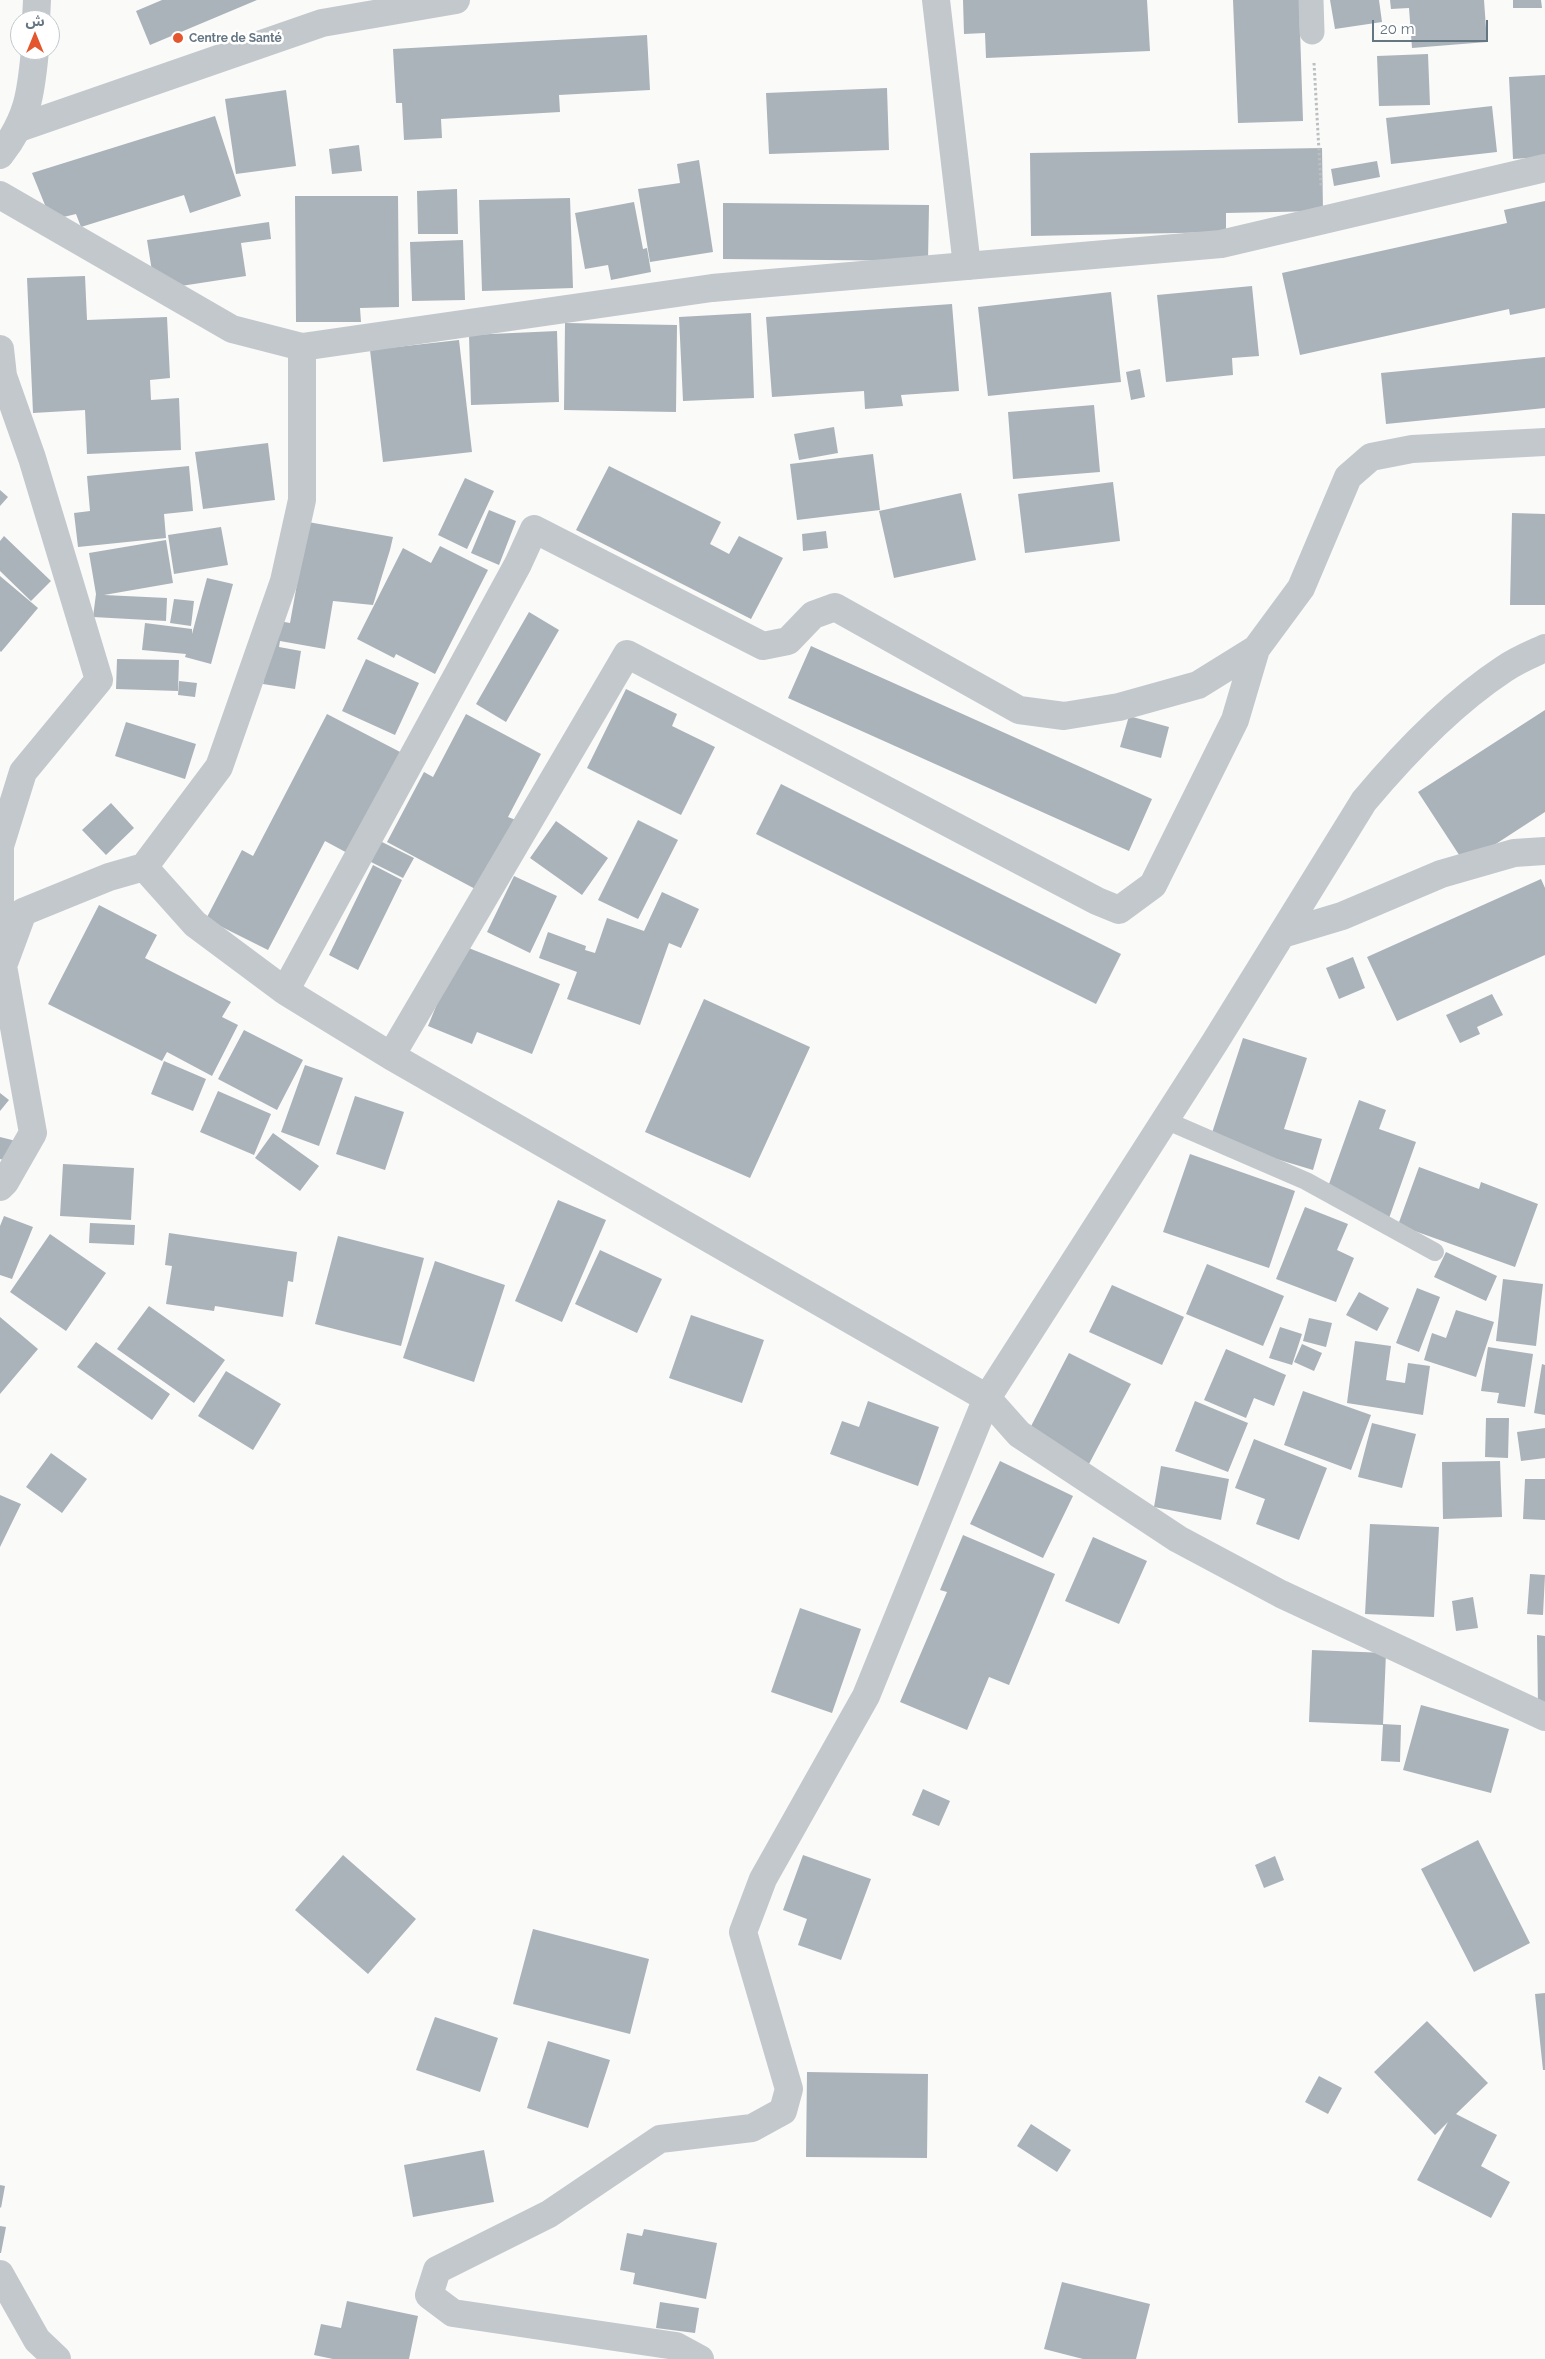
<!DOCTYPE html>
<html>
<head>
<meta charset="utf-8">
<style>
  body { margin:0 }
  #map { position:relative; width:1545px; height:2359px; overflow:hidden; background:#fafaf8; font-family:Raleway,"Noto Sans Arabic",sans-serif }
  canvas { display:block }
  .north { position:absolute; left:10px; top:10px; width:50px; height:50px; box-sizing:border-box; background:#fff; border:1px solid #c1c8cd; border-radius:50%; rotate:0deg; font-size:14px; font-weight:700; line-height:20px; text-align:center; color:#657683 }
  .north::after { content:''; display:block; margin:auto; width:18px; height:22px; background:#e4572e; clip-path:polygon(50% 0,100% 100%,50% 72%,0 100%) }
  .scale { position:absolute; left:1372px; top:20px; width:116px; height:22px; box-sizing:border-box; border:2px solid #657683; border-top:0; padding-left:6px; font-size:15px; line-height:18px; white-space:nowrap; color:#657683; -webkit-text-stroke:4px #fff; paint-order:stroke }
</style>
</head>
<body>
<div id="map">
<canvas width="1545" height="2359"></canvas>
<div class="north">ش</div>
<div class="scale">20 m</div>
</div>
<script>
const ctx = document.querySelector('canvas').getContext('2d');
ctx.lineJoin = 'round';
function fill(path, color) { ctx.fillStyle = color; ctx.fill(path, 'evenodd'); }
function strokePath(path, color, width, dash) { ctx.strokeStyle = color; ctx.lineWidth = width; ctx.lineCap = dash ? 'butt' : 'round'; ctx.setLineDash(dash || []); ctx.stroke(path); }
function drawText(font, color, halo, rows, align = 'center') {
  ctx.font = font + ' Raleway,sans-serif'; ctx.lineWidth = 5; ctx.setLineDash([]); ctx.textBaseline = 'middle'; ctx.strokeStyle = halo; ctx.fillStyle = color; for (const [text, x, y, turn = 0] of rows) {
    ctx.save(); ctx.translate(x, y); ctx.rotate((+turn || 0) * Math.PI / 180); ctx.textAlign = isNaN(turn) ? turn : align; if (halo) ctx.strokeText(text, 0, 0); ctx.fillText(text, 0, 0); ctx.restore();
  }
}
const building = new Path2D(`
  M162,0h95l-107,45 -14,-34z
  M963,0h184l3,51 -164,7 -1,-25 -21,1z
  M1233,0h66l4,121 -65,2z
  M1330,0h49l3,22 -47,7z
  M1390,0h94l3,42 -75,6 -3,-40 -18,1z
  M1513,0h28l1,8h-29z
  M647,35l3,55 -91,5 1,17 -119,7 1,19 -38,2 -2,-37h-6l-3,-54z
  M1428,54l2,51 -51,1 -2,-50z
  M1545,75v82l-32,2 -4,-82z
  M887,88l2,62 -120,4 -3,-61z
  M286,90l10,76 -60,8 -11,-75z
  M1492,106l5,46 -106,12 -5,-46z
  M215,116l26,80 -51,17 -6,-18 -103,32 -5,-13 -25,6 -19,-47z
  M359,145l3,26 -30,3 -3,-25z
  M1322,148l1,63 -97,2v19l-195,4 -1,-83z
  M699,160l14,92 -63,10 -12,-73 42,-6 -3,-19z
  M1377,161l3,16 -46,9 -3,-17z
  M457,189l1,45h-40l-1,-43z
  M295,196h103l1,111 -39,1 1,14h-65z
  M570,198l3,90 -91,3 -3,-91z
  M1545,201v107l-35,7 -1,-6 -209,46 -18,-82 225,-50 -3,-13z
  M634,202l9,47 4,-1 4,24 -40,8 -3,-15 -23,4 -10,-56z
  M723,203l206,2 -1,56 -205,-2z
  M269,222l2,17 -30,4 5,33 -91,14 -8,-50z
  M463,240l2,60 -53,1 -2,-59z
  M85,276l2,44 80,-3 3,61 -20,2 1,20 28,-2 2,52 -94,4 -2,-44 -52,3 -6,-135z
  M1252,286l7,70 -27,2 1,17 -67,7 -9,-87z
  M1111,292l10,90 -133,14 -10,-89z
  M952,304l7,87 -58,4 2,11 -38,3 -1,-18 -92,6 -6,-80z
  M751,313l3,85 -71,3 -4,-84z
  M565,323l112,2 -1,87 -112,-2z
  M557,331l2,71 -88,3 -2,-70z
  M459,340l13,112 -89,10 -13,-112z
  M1545,357v51l-159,16 -5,-51z
  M1140,369l5,28 -14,3 -5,-28z
  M1094,405l6,67 -87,7 -5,-67z
  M834,427l4,26 -39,7 -5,-26z
  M268,443l7,57 -72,9 -8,-57z
  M873,454l7,56 -83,10 -7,-56z
  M189,466l4,45 -29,3 2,24 -88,9 -4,-34 16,-2 -3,-35z
  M609,466l112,56 -11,22 19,10 10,-18 44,22 -32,61 -175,-89z
  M465,478l29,13 -27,58 -29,-14z
  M1113,482l7,59 -95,12 -7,-59z
  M0,490l8,7 -8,9z
  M961,493l15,67 -82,18 -15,-67z
  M489,510l27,11 -17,44 -28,-12z
  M1512,513l33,1v91h-35z
  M308,522l85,15 -3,13 -17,55 -40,-4 -8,48 -45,-8 -1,6 22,4 -6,38 -32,-5 11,-64 16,3z
  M221,527l7,38 -54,9 -6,-39z
  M826,531l2,17 -25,3 -1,-17z
  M4,536l47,45 -20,20 -31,-30v-30z
  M166,540l7,43 -69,12 63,3 -1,23 -73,-4 3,-23 -7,-41z
  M440,546l48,24 -53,104 -39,-20 -2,4 -37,-19 46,-91 28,15z
  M0,576l38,32 -37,44 -1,-1z
  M207,578l26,6 -22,80 -26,-7 1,-3 -44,-4 3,-27 47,6v5z
  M174,599l20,2 -3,25 -21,-3z
  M529,612l30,18 -53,92 -30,-18z
  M811,646l341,153 -23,52 -341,-153z
  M117,659l62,1 -1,31 -62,-2z
  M366,659l53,24 -24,52 -53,-24z
  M179,681l18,2 -2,14 -17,-2z
  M626,689l51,25 -5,12 43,21 -34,68 -94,-47z
  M1545,710v102l-80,52 -47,-72z
  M327,714l77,40 -53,101 -26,-14 -57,109 -62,-31 36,-69 11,6z
  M466,714l75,40 -33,63 8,3 -37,71 -92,-49 37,-70 9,5z
  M1129,716l40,11 -8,31 -41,-11z
  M126,722l70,22 -11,35 -70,-23z
  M781,784l340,170 -25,50 -340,-170z
  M111,803l23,25 -28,27 -24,-25z
  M638,820l40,20 -40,79 -40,-19z
  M556,821l52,37 -26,37 -52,-37z
  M376,839l38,19 -11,20 -38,-19z
  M373,865l29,15 -44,90 -29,-15z
  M514,876l43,20 -27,57 -43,-21z
  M1541,879l4,9v67l-148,66 -30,-64z
  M662,892l37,17 -18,39 -12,-5 -29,82 -73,-26 10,-27 -38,-14 9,-26 38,14 -1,4 10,3 12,-35 37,13z
  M99,905l58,30 -12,23 86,44 -9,15 16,8 -26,51 -45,-24 -5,9 -114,-57z
  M461,945l99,39 -28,70 -55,-22 -5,12 -44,-18z
  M1353,957l12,31 -26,11 -13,-31z
  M1492,994l11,21 -26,12 3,7 -20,9 -14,-28z
  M704,999l106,48 -60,131 -105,-46z
  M244,1030l59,30 -26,50 -59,-31z
  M1243,1038l64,20 -23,71 38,10 -9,31 -103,-31z
  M164,1061l42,18 -13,32 -42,-17z
  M305,1065l38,13 -24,68 -38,-14z
  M218,1091l53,23 -17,41 -54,-23z
  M0,1093l9,7 -9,11z
  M355,1096l49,16 -19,58 -49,-16z
  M1359,1100l27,10 -7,19 37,13 -28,79 -64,-23z
  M273,1133l46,33 -19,25 -45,-33z
  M0,1137l16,4 -5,21 -11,-3z
  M1190,1154l105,37 -26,77 -106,-36z
  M63,1164l71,4 -3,52 -71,-4z
  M1419,1167l60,22 2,-7 57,22 -23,63 -117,-42z
  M558,1200l48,20 -44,102 -47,-21z
  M1305,1207l43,17 -11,26 17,8 -18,44 -60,-23z
  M4,1216l29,11 -21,52 -12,-4v-49z
  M90,1223l45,2 -1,20 -45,-2z
  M169,1233l128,19 -4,30 -5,-1 -5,36 -68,-11 -1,5 -48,-7 6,-38 -7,-1z
  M50,1234l56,39 -40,58 -56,-39z
  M338,1236l86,22 -23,88 -86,-22z
  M600,1250l62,29 -25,54 -62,-29z
  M1446,1252l51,24 -11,25 -52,-24z
  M435,1261l70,24 -31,97 -71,-24z
  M1207,1264l77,32 -21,50 -77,-32z
  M1503,1279l40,5 -7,62 -40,-5z
  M1112,1285l72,32 -22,48 -73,-33z
  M1417,1288l23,9 -21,55 -23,-9z
  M1359,1292l30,16 -12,23 -31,-16z
  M149,1306l76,54 -31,43 -77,-54z
  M1456,1310l38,12 -18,55 -52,-17 8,-27 14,5z
  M691,1315l73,25 -22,63 -73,-25z
  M0,1317l38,32 -38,45z
  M1309,1318l23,5 -6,24 -23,-6z
  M1280,1327l22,7 -10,31 -23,-7z
  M1355,1341l36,5 -5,34 19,3 3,-20 22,3 -7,49 -76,-12z
  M96,1342l74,52 -18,26 -75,-53z
  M1302,1344l20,9 -8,18 -20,-9z
  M1488,1347l45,7 -8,53 -28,-4 2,-10 -18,-2z
  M1226,1349l60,26 -12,31 -20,-8 -8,20 -42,-18z
  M1069,1353l62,31 -42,80 -61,-32z
  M1542,1364l3,1v50l-11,-2z
  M226,1371l55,33 -28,46 -55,-34z
  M1303,1391l68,24 -20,55 -67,-25z
  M868,1401l71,26 -21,59 -88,-32 12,-33 17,6z
  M1195,1401l53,22 -20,49 -53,-21z
  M1486,1418h23l-1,40 -23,-1z
  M1372,1423l44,11 -14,54 -44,-11z
  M1545,1428v30l-24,3 -4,-29z
  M1254,1439l73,29 -28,72 -43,-16 9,-25 -30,-11z
  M51,1453l36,26 -25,34 -36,-26z
  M1000,1461l73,35 -30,62 -73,-34z
  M1500,1461l2,56 -59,2 -1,-57z
  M1161,1466l68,13 -8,41 -67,-13z
  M1525,1479h20v41l-22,-1z
  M0,1495l21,9 -21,43z
  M1370,1524l69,3 -5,90 -69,-3z
  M963,1535l92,39 -46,111 -20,-8 -22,53 -67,-28 47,-110 -7,-2z
  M1093,1537l54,24 -28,63 -54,-23z
  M1530,1574l15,1 -2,40 -16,-1z
  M1473,1597l5,31 -22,3 -4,-30z
  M800,1608l61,21 -29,84 -61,-21z
  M1537,1635l8,1v71l-7,-2z
  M1312,1650l74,3 -3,71 18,1 -1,37 -19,-1 2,-36 -74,-3z
  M1421,1705l88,24 -18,64 -88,-23z
  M923,1789l27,12 -11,25 -27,-11z
  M1478,1840l52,103 -56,29 -53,-103z
  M343,1855l73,64 -48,55 -73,-64z
  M803,1855l68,24 -30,81 -43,-15 9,-26 -24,-9z
  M1275,1856l9,24 -20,8 -9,-23z
  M533,1929l116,30 -19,75 -117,-30z
  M1545,1993v77h-2l-8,-76z
  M435,2017l63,21 -18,54 -64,-22z
  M1427,2021l61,62 -32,31 41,21 -16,31 29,16 -19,36 -74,-38 31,-58 -13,13 -61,-63z
  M548,2041l62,19 -22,68 -61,-20z
  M807,2072l121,2 -1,84 -121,-1z
  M1319,2076l23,12 -14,26 -23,-12z
  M1031,2124l40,26 -14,22 -40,-26z
  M484,2150l10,52 -81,15 -9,-52z
  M0,2185l5,1 -4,22 -1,-1z
  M0,2226l6,1 -5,26h-1z
  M644,2229l73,14 -11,56 -73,-15 2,-11 -15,-3 7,-37 15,3z
  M1062,2282l88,22 -14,55h-53l-39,-10z
  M347,2301l71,15 -9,43h-76l-19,-4 7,-31 20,4z
  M660,2302l39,6 -4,25 -39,-5z`);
const path = new Path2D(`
  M1314,63l7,123`);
const service = new Path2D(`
  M1165,1120l141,61 129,71`);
const pedestrian = new Path2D(`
  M1311,0l1,32`);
const minor = new Path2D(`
  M936,0l31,266
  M19,128l303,-105 134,-23
  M302,347v153l-18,81 -65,186 -75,100 51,57 90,67 106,65 596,342 228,-356 149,-241c41,-49 87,-97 140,-132 13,-9 28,-15 41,-21
  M0,349l3,27 29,82 67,222 -76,92 -23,74v79l3,41
  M1282,934l60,-18 99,-42 73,-21 31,-2
  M285,991l233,-427 16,-35 229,117 25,-5 25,-26 22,-8 184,103 45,6 55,-9 79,-22 58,-36 45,-61 47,-111 23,-20 41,-8 133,-7
  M391,1056l236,-402 470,247 22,9 34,-25 82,-165 21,-71
  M0,1187l5,-5 28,-49 -30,-167 20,-54 86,-35 35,-10
  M0,2274l37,66 20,19
  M700,2359l-24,-13 -223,-33 -24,-18 8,-25 112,-56 111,-75 92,-11 31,-17 6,-22 -46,-157 20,-53 103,-183 121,-298 32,36 159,105 103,55 264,123`);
const tertiary = new Path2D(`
  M36,20l1,-20
  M0,155c28,-36 31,-61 35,-105
  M0,195l232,134 70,18 410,-59 509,-44 324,-76`);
const markers = [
  [178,38,6,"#e4572e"]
];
const poiNames = [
  ["Centre de Santé",189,38]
];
fill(building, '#aab3b9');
strokePath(path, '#bbbfc2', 3, [2.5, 2.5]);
strokePath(service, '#c3c8cc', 18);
strokePath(pedestrian, '#c3c8cc', 25);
strokePath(minor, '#c3c8cc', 28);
strokePath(tertiary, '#c3c8cc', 28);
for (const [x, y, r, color] of markers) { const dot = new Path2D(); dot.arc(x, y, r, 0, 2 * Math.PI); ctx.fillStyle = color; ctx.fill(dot); strokePath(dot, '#fff', 2); }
drawText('bold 12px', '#657683', '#fff', poiNames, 'left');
</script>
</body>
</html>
